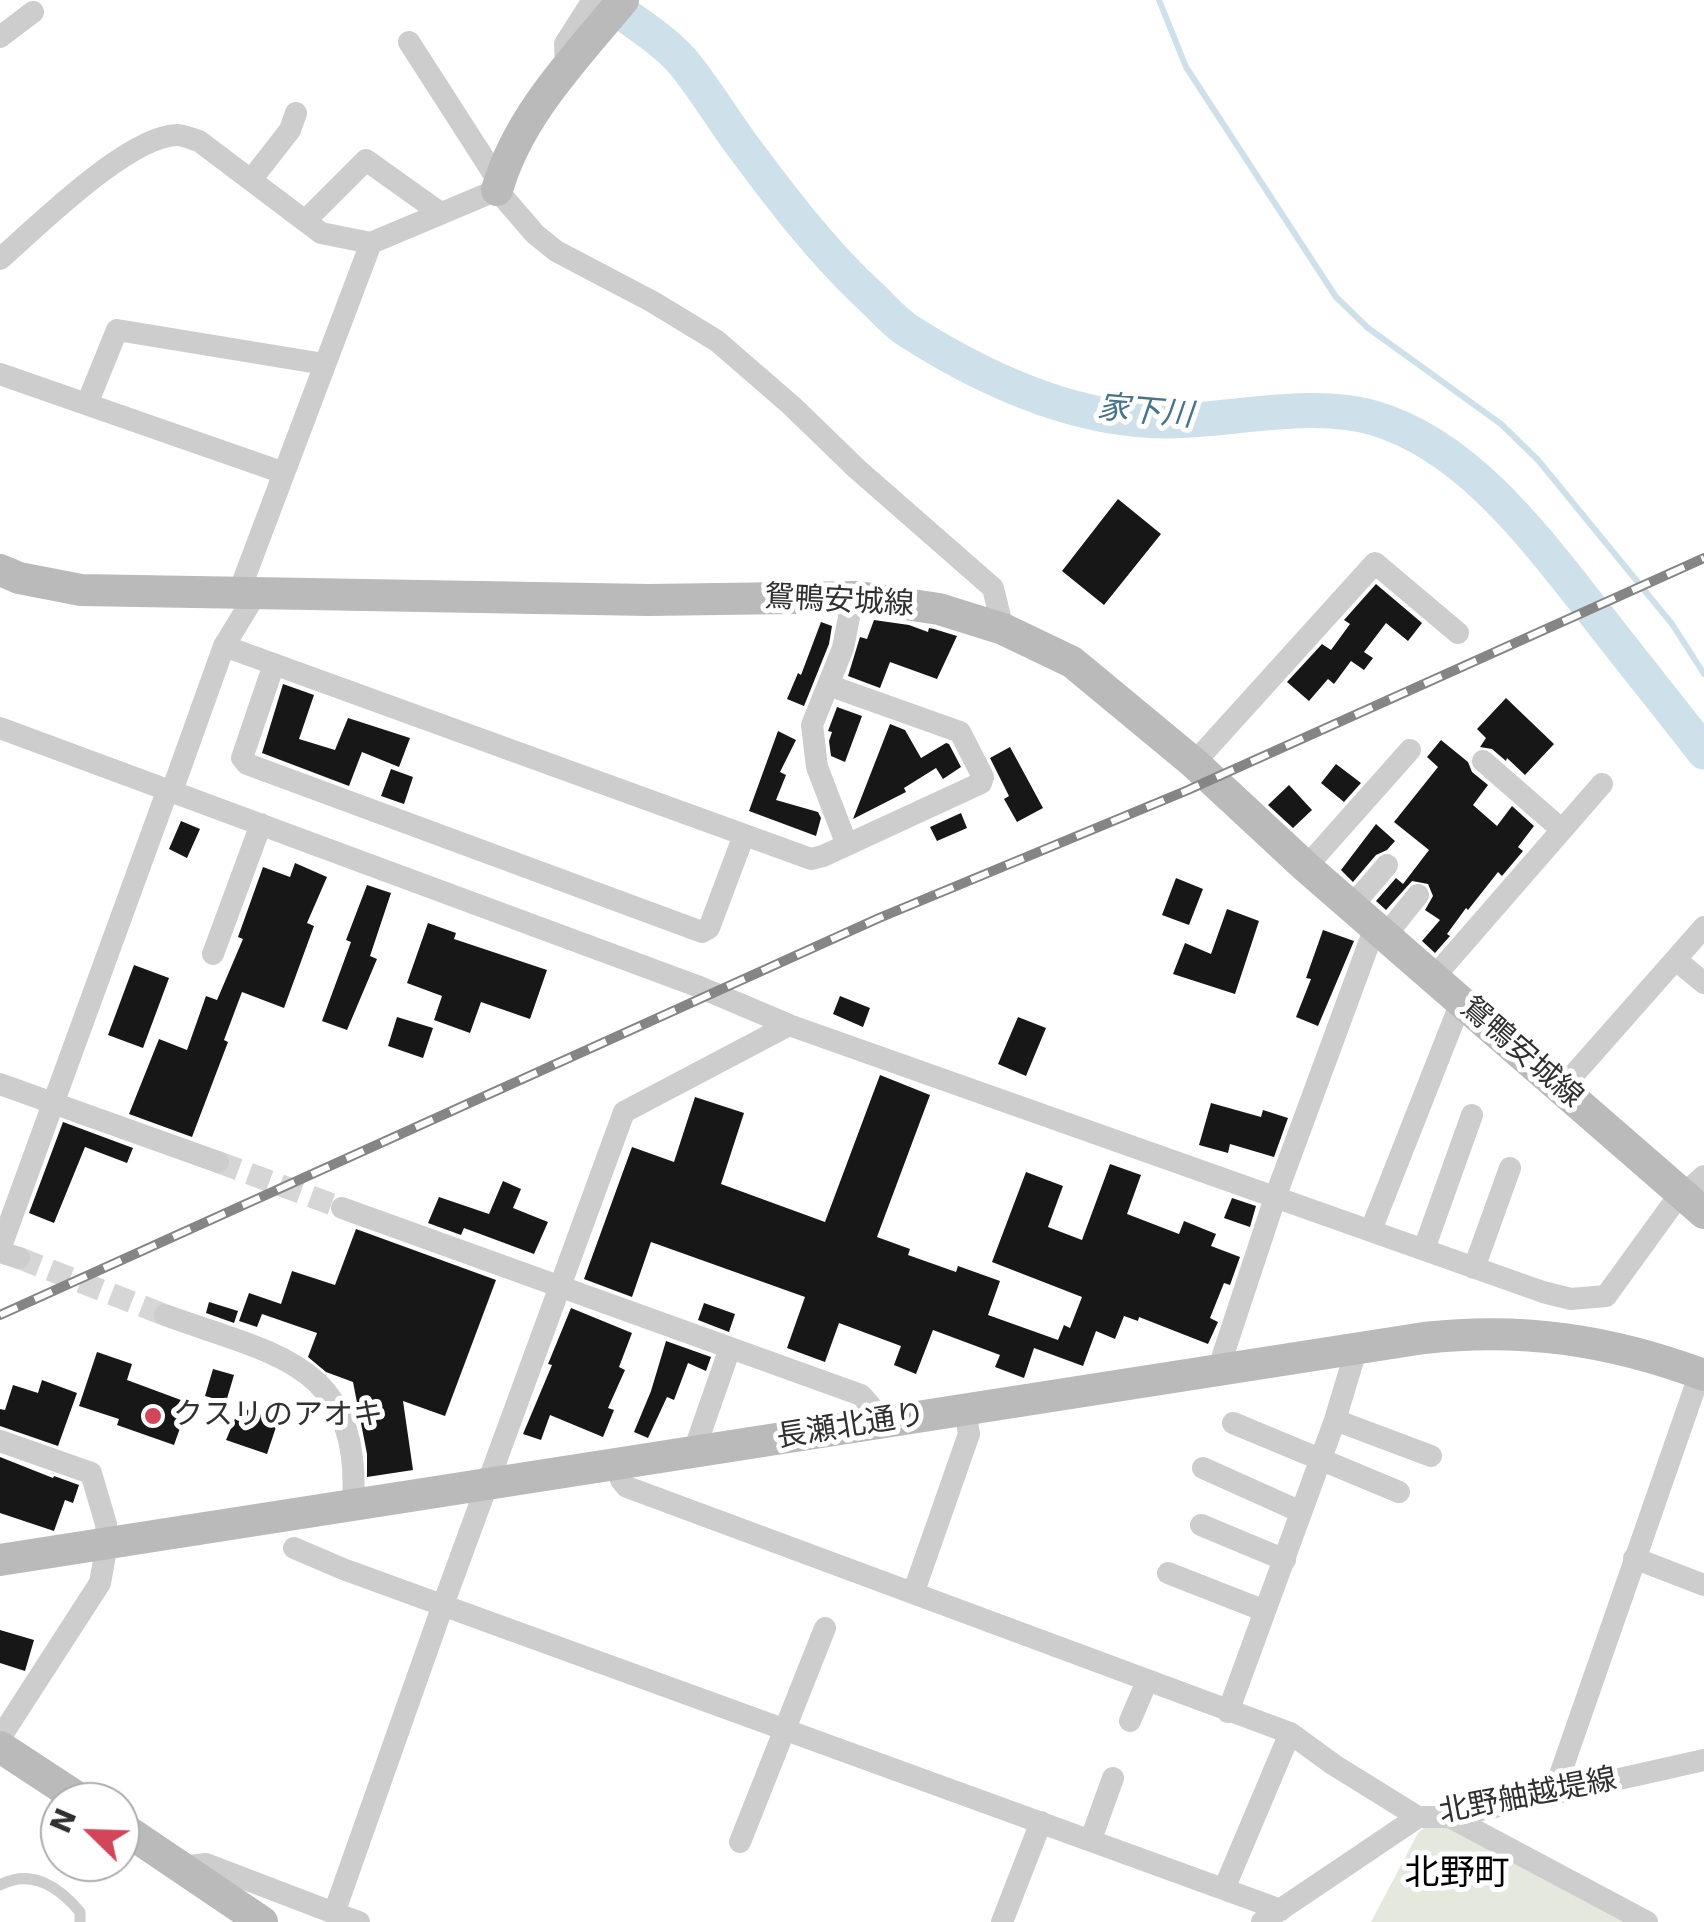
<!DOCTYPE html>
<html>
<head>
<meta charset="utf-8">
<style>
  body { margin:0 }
  #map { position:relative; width:1704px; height:1922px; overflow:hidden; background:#fff; font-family:"DejaVu Sans",sans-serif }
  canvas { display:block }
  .north { position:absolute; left:40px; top:1782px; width:100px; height:100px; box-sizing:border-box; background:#fff; border:2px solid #acacac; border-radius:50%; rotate:293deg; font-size:28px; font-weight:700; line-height:40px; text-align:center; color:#303030 }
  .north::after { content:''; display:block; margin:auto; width:35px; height:45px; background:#d3465a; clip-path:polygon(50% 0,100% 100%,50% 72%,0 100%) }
</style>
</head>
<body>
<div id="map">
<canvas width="1704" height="1922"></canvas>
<div class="north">N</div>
</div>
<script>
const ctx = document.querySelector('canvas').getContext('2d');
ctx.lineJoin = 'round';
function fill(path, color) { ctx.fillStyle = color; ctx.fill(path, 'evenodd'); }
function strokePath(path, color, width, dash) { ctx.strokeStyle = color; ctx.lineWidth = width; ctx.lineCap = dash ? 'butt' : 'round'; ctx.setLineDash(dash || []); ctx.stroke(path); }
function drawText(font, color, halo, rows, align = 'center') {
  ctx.font = font + ' "DejaVu Sans","Noto Sans JP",sans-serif'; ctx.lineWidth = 10; ctx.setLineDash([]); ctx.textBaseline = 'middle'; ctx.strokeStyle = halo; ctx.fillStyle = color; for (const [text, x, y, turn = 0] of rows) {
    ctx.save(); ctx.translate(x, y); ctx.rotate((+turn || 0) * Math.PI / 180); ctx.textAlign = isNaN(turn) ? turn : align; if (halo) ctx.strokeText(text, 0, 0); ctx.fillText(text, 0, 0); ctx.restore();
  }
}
const green = new Path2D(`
  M1430,1822l20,3 182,97h-261l47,-89z`);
const stream = new Path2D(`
  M1159,0l27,67 150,230 32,31 133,96 37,36 134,164 32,50`);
const river = new Path2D(`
  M605,0c24,19 57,38 77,61 21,25 38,54 57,80 40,54 82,110 132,156 12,11 24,26 39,35 77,49 167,90 261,89 64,-1 141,-21 203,-3 98,29 166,127 227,203 34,44 69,87 103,131`);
const building = new Path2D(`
  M1118,499l43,35 -57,71 -42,-34z
  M1376,584l46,39 -14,18 -22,-18 -22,29 9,6 -9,12 -13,-9 -17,23 -6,-5 -19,22 -22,-19 35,-38 9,6 19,-26 -6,-4z
  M874,620l35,5 19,7 1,-4 5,1 23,7 -20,43 -47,-17 -10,26 -32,-12 12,-39 7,2z
  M821,622l11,4 -3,18 -25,62 -17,-7 11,-26 3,2z
  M283,684l31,11 -15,44 36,11 13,-32 62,20 -11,29 -37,-15 -13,34 -87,-33z
  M1506,698l48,46 -29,31 -18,-17 -1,3 -14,-12 -12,-2 6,-9 -9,-9z
  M837,707l25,9 -17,46 -14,-6 -2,-15 3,-9 -4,-1z
  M890,724l15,6 16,28 25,-15 3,1 12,23 -18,12 -7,-11 -32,20 2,4 -53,27z
  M778,731l18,9 -16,32 6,3 -10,25 42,12 3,6 -5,18 -67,-25z
  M1441,740l27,22 4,10 16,13 -15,20 24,21 15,-20 22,20 -16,21 5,4 -21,25 -4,-4 -30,38 -2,-2 -19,26 3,2 -15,17 -13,-12 18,-21 -15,-10 8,-14 -5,-12 -16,-3 -26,29 -10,-9 20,-23 7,6 26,-34 -35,-28 44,-55 -11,-10z
  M1010,747l33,61 -26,14 -13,-23 5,-3 -19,-38z
  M1336,764l25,19 -17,19 -23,-19z
  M391,769l22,8 -9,27 -23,-8z
  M1289,785l23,25 -19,18 -25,-23z
  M961,813l6,15 -30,13 -7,-14z
  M181,821l19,8 -13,29 -18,-9z
  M1376,824l19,17 -8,9 -11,5 -23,27 -12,-12z
  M295,863l32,14 -20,46 7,3 -30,82 -42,-16 -18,48 4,2 -36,95 -63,-23 30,-75 28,11 19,-54 11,4 26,-61 -5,-2 25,-70 27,10z
  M1176,878l27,11 -14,36 -27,-10z
  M367,885l24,8 -21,63 7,3 -30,71 -25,-9 29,-79 -5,-2z
  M1227,909l32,12 -24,73 -62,-20 12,-31 26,11z
  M428,923l28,10 -2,6 93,31 -17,49 -49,-17 -11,31 -36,-13 8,-24 -35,-13z
  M1323,930l31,11 -36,85 -22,-9 15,-38 -5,-1z
  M134,965l35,13 -26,70 -35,-13z
  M840,996l30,12 -7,19 -30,-13z
  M397,1017l36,11 -10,30 -35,-12z
  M1018,1017l28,11 -20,48 -28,-12z
  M880,1075l50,20 -53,142 33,12 -2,6 48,17 2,-6 42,15 -12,34 70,25 6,-15 6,3 12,-31 -90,-35 34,-90 37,14 -15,41 34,13 28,-76 31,11 -14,39 52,20 5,-13 32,13 -5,12 29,11 -10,28 -6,-2 -14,35 8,4 -10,22 -69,-27 -1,4 -14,-5 -9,23 -19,-8 -13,35 -49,-18 -10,30 -29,-11 5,-12 -67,-25 -17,44 -22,-9 7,-19 -62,-23 -14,39 -38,-14 18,-51 -154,-55 -19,55 -48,-18 48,-132 42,15 21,-65 49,16 -23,71 104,38z
  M1211,1103l50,14 2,-7 25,8 -14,39 -44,-13 -2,9 -29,-8z
  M63,1122l70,26 -6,15 -42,-16 -31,76 -25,-10z
  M503,1181l18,8 -8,19 35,14 -14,32 -70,-26 -3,7 -33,-12 11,-26 50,17z
  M1232,1198l24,8 -6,21 -26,-9z
  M356,1229l140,51 -51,136 -42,-15 10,69 -46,7v-23l-14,-72 -27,-10 -18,-15 9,-24 -55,-19 -5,13 -18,-6 10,-28 32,11 11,-33 43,14z
  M209,1302l29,9 -4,12 -28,-10z
  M704,1303l31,11 -6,18 -31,-12z
  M571,1308l61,25 -13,34 6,3 -17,38 6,2 -11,27 -53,-22 -9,25 -18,-6 29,-69 -4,-1z
  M666,1341l45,16 -5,14 -18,-8 -14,37 -7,-3 -19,41 -14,-6 17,-41z
  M97,1352l35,12 -5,16 62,23 -15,42 -57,-20 2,-6 -40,-13z
  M213,1369l21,6 -8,27 -21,-6z
  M42,1380l35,13 -19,53 -58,-20v-17l5,1 8,-25 25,8z
  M240,1407l38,14 -11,33 -41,-14z
  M0,1457l53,21 1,-2 25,9 -6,18 -8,-3 -11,31 -54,-18z
  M0,1630l34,10 -9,31 -25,-8z`);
const streetTunnel = new Path2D(`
  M218,1162l124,46
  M19,1258l146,57`);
const lane = new Path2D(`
  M0,1885c32,-17 60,3 80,27v10`);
const street = new Path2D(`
  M0,37l33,-25
  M409,42l90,140
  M566,68l-1,-24 28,-44
  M251,180l39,-50 6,-17
  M305,221l61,-61 73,52
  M0,259c37,-32 128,-123 177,-124 6,0 15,4 22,6l122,92 50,10 126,-53 38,44 21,17 97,51 64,39 75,65 65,63 136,119 10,41
  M0,374l284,99
  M87,404l30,-74 207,34
  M239,592l132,-349
  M224,646l587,213 12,-3 158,-73 2,-6 -23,-45 -132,-47
  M274,664l-32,94 5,6 455,168 7,-4 35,-93
  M0,728l697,258 92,39 754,267 28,7 35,-3 66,-91 32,-29
  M1483,761l78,68
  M1194,763l181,-200 83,70
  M172,791l52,-145 33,-54
  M847,845l-30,-78 -5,-42 31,-77 6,-31 -1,-20
  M1306,867l104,-117
  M1352,906l35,-41
  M1385,936l33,-41
  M213,954l48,-130
  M1676,960l28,23
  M1434,977l168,-193
  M0,1084l218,78
  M1562,1088l142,-161
  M342,1208l519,187 13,15 5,13
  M1371,1230l90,-228
  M0,1249l168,-460
  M1424,1249l48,-134
  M0,1252l19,6
  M1474,1268l36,-100
  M165,1315c109,40 197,47 188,189
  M1221,1368l2,-13 53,-160 99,-268
  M1335,1420l96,36
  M1233,1423l166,69
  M0,1441l91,32 15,51 1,20 -7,39 -100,155
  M694,1451l36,-103
  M617,1464l4,16 6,7 663,246 44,32 84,52
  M1203,1468l98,44
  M1201,1525l84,35
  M294,1548l49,21 938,341
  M1634,1558l70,27
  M1168,1573l97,38
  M914,1591l55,-157 -4,-23
  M1228,1712l107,-292 22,-73
  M1130,1721l17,-40
  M1554,1792l146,-419
  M1450,1817l197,105
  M1091,1839l22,-61
  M740,1842l85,-214
  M182,1867l24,-3 128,49 109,-308 181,-493 165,-87
  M1224,1889l66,-156
  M334,1913l25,9
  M1002,1922l39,-100
  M1262,1922l156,-105h32l254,-57`);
const secondary = new Path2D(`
  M497,190c21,-74 78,-132 126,-190
  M0,570l19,8 62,12 568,10 210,-3 80,12 64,20 69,33 122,101 112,104 398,346
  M0,1560l1424,-222c99,-11 186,2 280,37
  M0,1747l84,55
  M120,1826l142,96`);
const rail = new Path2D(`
  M0,1315l879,-397 309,-128 516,-232`);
const markers = [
  [153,1416,10,"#d3465a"]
];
const streetNames = [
  ["鴛鴨安城線",839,602,3],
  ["鴛鴨安城線",1521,1053,41],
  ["長瀬北通り",851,1427,-9],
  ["北野舳越堤線",1528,1797,-11]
];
const poiNames = [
  ["クスリのアオキ",173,1416]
];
const waterNames = [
  ["家下川",1145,413,5]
];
const quarterNames = [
  ["北野町",1457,1875]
];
fill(green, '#e4e8dd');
strokePath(stream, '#cee0e9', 6);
strokePath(river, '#cee0e9', 35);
fill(building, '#171717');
strokePath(streetTunnel, '#d6d6d6', 22, [22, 11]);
strokePath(lane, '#cdcdcd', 11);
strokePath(street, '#cdcdcd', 22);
strokePath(secondary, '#bababa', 32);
strokePath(rail, '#858585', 10);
strokePath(rail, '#fff', 6, [19]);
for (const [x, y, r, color] of markers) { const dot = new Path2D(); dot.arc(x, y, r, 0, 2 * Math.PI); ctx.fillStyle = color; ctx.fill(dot); strokePath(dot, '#fff', 4); }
drawText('30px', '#303030', '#fff', streetNames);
drawText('30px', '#303030', '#fff', poiNames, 'left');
drawText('italic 32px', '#46748a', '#fff', waterNames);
drawText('35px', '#000', '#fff', quarterNames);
</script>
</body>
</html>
